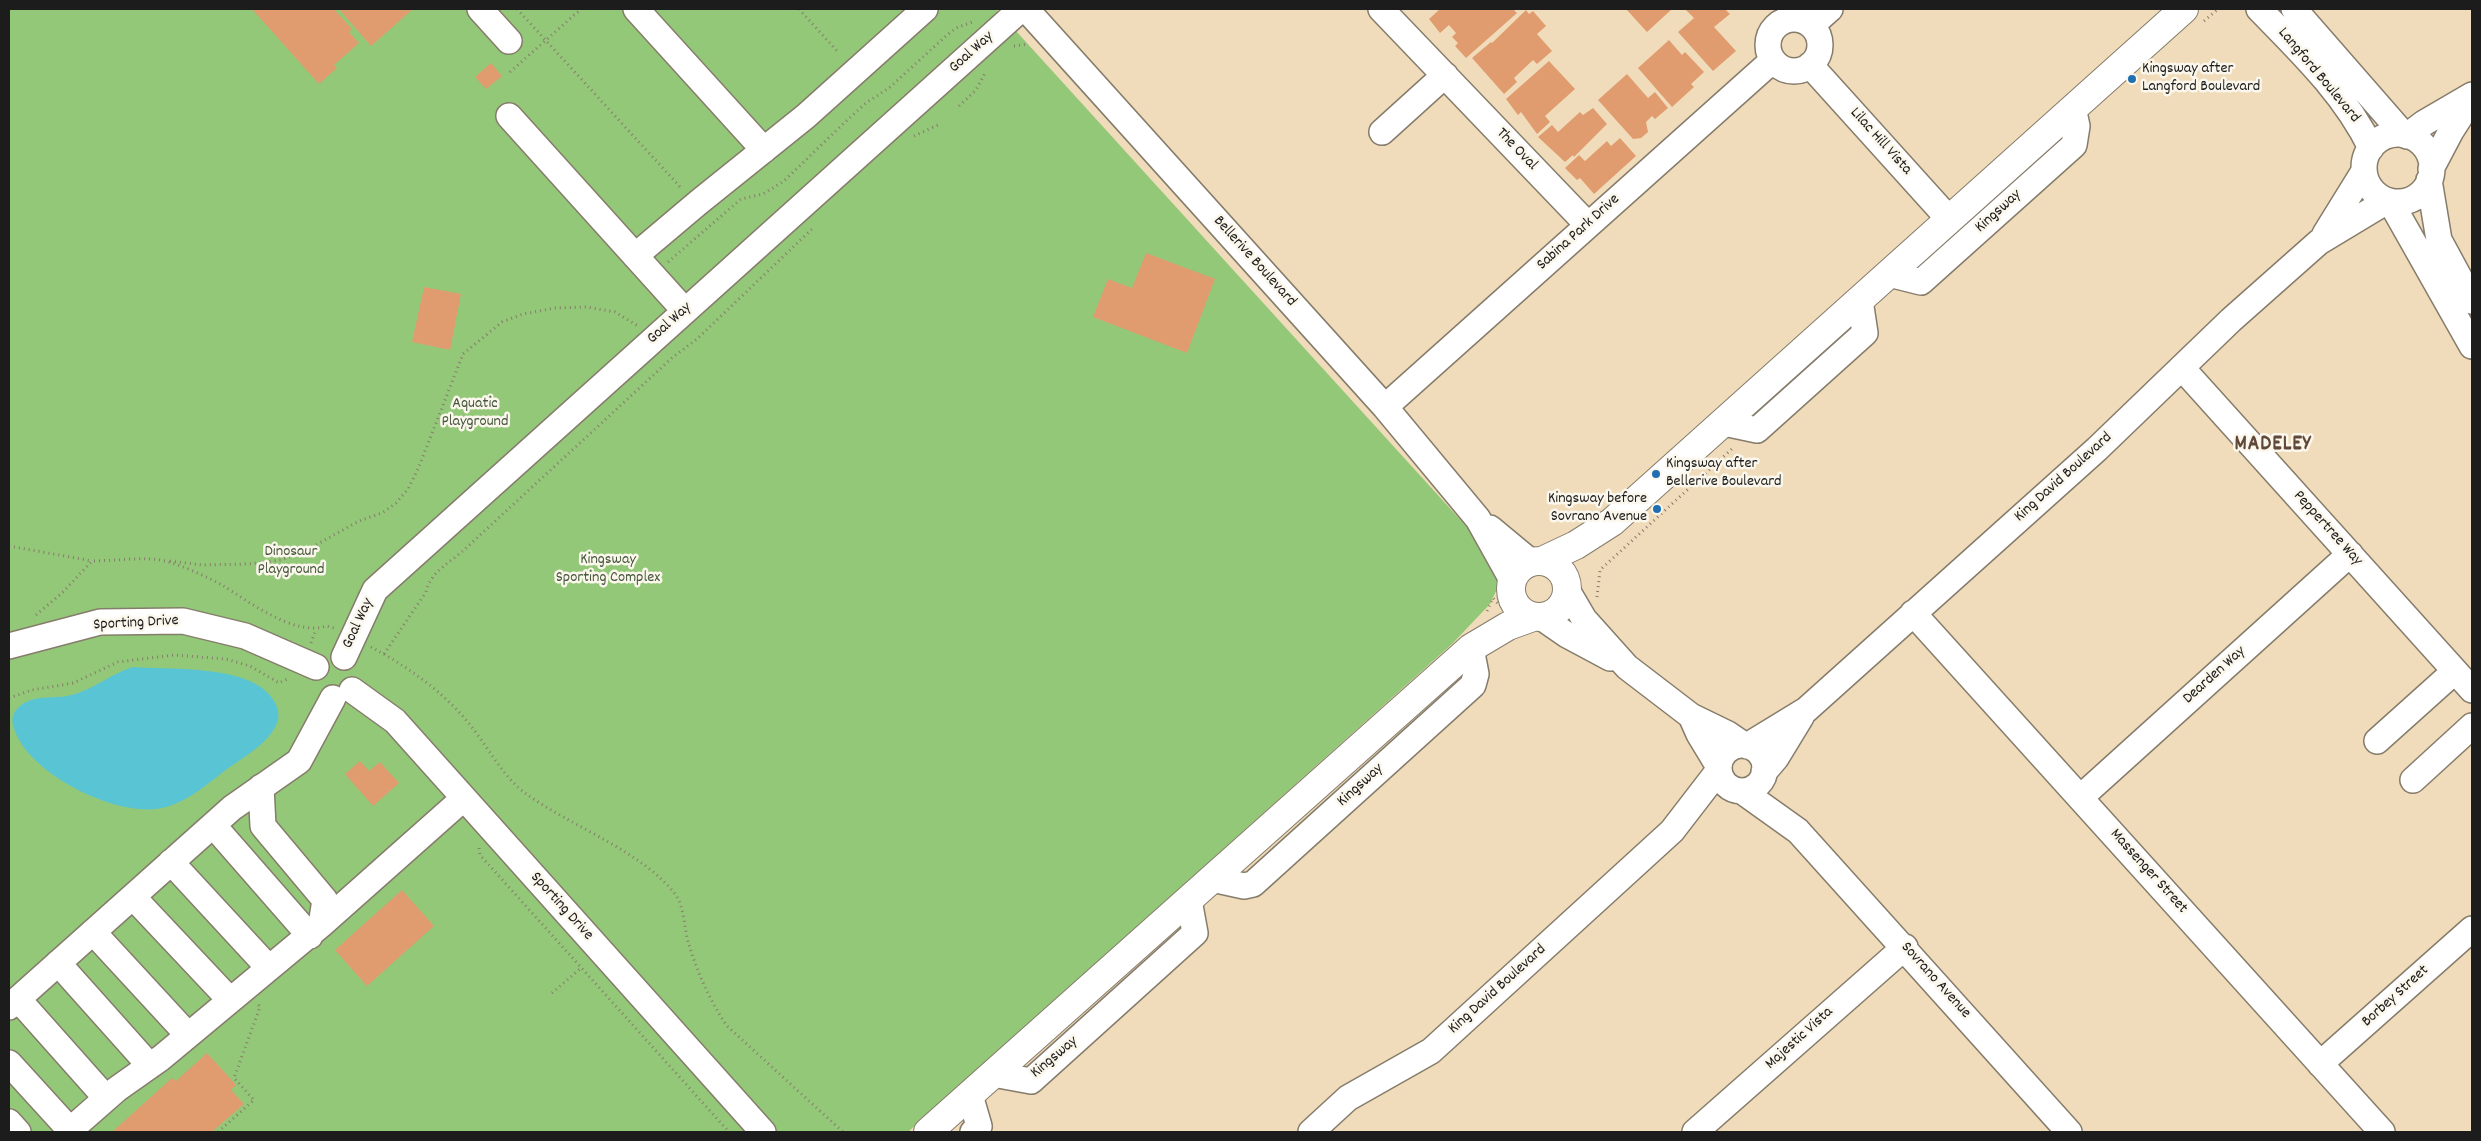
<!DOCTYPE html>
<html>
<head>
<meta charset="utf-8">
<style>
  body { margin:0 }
  #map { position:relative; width:2481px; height:1141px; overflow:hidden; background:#f0dcba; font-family:Dekko,sans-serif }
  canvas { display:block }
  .frame { position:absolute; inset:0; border:10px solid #1c1c1c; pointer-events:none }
</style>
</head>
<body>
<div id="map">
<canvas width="2481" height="1141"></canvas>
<div class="frame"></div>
</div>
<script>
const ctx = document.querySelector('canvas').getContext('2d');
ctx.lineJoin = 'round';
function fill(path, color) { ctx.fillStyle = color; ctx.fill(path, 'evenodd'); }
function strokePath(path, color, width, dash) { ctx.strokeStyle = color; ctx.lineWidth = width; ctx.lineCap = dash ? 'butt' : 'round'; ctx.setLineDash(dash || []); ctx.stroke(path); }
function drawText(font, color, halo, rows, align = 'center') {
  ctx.font = font + ' Dekko,sans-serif'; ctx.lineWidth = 5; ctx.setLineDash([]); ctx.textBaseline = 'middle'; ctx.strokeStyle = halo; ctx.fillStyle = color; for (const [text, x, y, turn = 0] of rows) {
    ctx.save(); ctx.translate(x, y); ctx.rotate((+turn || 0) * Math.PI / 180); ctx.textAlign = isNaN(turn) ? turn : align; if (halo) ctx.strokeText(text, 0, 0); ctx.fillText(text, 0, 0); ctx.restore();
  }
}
const green = new Path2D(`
  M9,9h987l510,561 -16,34 -37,39 -545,489h-899z`);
const water = new Path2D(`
  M133,667c38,3 120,-3 141,34 4,6 6,16 3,22 -8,20 -33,34 -50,46 -21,16 -44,37 -71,40 -44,5 -120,-33 -139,-73 -4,-10 -8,-18 0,-27 13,-15 34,-10 50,-13 23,-4 43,-22 66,-29z`);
const building = new Path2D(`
  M252,9h82l18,20 -3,3 10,11 -25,22 3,3 -18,16z
  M339,9h74l-42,37z
  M1440,9h73l4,4 -51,45 -11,-12 3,-3 -6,-6 4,-4 -7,-8 -9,8 -11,-14z
  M1626,9h46l-25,23z
  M1685,9h40l5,5 -16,13 22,24 -23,20 -35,-39 16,-14z
  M1526,10l3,4 4,-3 13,15 -9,8 15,17 -15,13 -4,-4 -19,18 3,4 -13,12 -32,-36 19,-16 1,1z
  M1669,40l13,15 3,-3 19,20 -13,12 3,3 -22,20 -34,-39z
  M1549,61l26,28 -30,27 5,6 -13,12 -16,-22 -3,3 -12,-16z
  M491,63l11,13 -16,13 -11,-12z
  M1627,74l21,24 7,-6 13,16 -13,11 -3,-3 -6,6 2,10 -7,6 -8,1 -35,-39z
  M1593,108l14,16 -33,33 -1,-2 -8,7 -27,-25 14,-12 6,7 22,-20 3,3z
  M1620,138l16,18 -42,38 -14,-16 -3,2 -12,-12 14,-13 6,6 22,-20 4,5z
  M1146,253l69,26 -28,74 -94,-36 15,-38 24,9z
  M424,287l37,7 -11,56 -38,-8z
  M360,761l9,10 11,-9 19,21 -26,23 -28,-32z
  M402,890l32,36 -67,60 -32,-36z
  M207,1053l29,32 -5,5 13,14 -32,28h-100l60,-54 4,3z`);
const path = new Path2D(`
  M517,9l165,180
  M799,9l38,42
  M2204,21l14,-12
  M1014,46l14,-2
  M510,72l71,-63
  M959,106l17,-16 9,-17
  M914,136l26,-12
  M668,262l73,-63 22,-5 21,-13 60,-58 22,-20 23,-15 57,-52 10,-8 16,-6
  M9,546l83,15
  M170,561l32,4 47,-1 32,-4 24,-9 54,-30 23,-8 14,-10 12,-14 10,-20 45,-115 39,-32 21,-8 32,-6 32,-1 28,5 23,14
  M1597,597l3,-27 134,-123
  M1487,611l6,-13 6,7
  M36,615l27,-23 29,-31c21,0 53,-5 73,0 19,5 40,15 57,24 26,16 73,52 104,41l8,2
  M311,643l5,-14
  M371,647c34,18 70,43 95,73 20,23 35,55 59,73 45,33 117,58 150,101 10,13 9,36 14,51 9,29 21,56 38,81l116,106
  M384,654l42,-62c4,-20 25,-30 39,-43l208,-192 24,-18 115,-110
  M9,698l23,-8 41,-7 45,-21 56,-7 52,4 24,7 29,17 8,-4
  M479,848l1,7 249,277
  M552,993l29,-25
  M218,1132l36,-32 -20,-22 26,-71 -2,-3`);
const minor = new Path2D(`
  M480,9l29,32
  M636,9l128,141
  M1026,9l359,398 93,112 34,61
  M1381,9l207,216
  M2259,9c41,42 86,85 112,139
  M2294,9l110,126
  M1768 45a26 26 0 1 1 52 0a26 26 0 1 1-52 0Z
  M1812,25l18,-16
  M1810,65l139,154
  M509,116l176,195
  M1382,132l63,-57
  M2364 168a34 34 0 1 1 68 0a34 34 0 1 1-68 0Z
  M2407,136l17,-13 48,-28
  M2431,169l20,-38 21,-33
  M2429,180l10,60 33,61
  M2390,201l82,145
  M2325,234l39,-63
  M635,256l64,-54 107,-86 119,-107
  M1889,274l32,8 153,-137 3,-19 -4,-18
  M2182,368l290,322
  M1385,407l388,-347
  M1724,423l33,7 108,-97 -5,-33
  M1490,528l41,34
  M1567,590l17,29 43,48 64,49 37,18 16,11
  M1913,613l469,519
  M1541,617l26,18 43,23
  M9,646l91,-24 83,-1 62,15 71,31
  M344,657l31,-67 646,-581
  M352,690l43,31 368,411
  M1691,716l8,18 20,33
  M2377,741l78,-70
  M1719 768a23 23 0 1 1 46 0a23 23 0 1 1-46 0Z
  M1747,746l59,-36 291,-261 134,-129 88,-78 68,-41
  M1764,772l12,-14 25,-41
  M2413,780l59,-54
  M1742,791l56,40 271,301
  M2081,797l269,-243
  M213,825l97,111
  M171,862l97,105
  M1212,879l32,7 9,-2 220,-199 3,-11 -5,-26
  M133,897l97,103
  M321,925l143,-127
  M93,932l95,103
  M58,963l92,103
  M18,999l88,99
  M9,1007l223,-199 67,-47 34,-63
  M9,1063l61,67
  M2320,1064l152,-135
  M993,1074l38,7 164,-148 -6,-33
  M970,1095l9,31 -6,6
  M9,1122l9,10
  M68,1132l49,-43 44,-31 160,-133 4,-25 -62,-74 -2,-39
  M1311,1132l37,-34 83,-47 241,-220 47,-61
  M1695,1132l210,-185`);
const major = new Path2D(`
  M1511 589a28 28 0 1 1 56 0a28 28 0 1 1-56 0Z
  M1542,561l34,-16 36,-23 572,-513
  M928,1132l543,-484 37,-22 25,-9`);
const markers = [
  [2132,79,5,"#1f6fb2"],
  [1656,474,5,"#1f6fb2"],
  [1657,509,5,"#1f6fb2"]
];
const streetNames = [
  ["Goal Way",972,53,-42],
  ["Langford Boulevard",2318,76,50],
  ["Lilac Hill Vista",1880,142,48],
  ["The Oval",1516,150,46],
  ["Kingsway",1999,212,-42],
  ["Sabina Park Drive",1579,233,-42],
  ["Bellerive Boulevard",1254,262,48],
  ["Goal Way",670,324,-42],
  ["King David Boulevard",2064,478,-42],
  ["Peppertree Way",2327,529,48],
  ["Sporting Drive",136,624,-3],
  ["Goal Way",359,624,-65],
  ["Dearden Way",2215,676,-42],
  ["Kingsway",1361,786,-42],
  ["Massenger Street",2148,872,48],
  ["Sporting Drive",561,907,48],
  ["Sovrano Avenue",1935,981,48],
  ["King David Boulevard",1498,990,-42],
  ["Borbey Street",2396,997,-42],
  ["Majestic Vista",1800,1039,-42],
  ["Kingsway",1055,1058,-40]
];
const poiNames = [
  ["Kingsway after",2142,70],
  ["Langford Boulevard",2142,88],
  ["Kingsway after",1666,465],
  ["Bellerive Boulevard",1666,483],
  ["Kingsway before",1647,500,"right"],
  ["Sovrano Avenue",1647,518,"right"]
];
const parkNames = [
  ["Aquatic",475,405],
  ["Playground",475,423],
  ["Dinosaur",291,553],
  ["Playground",291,571],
  ["Kingsway",608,561],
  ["Sporting Complex",608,579]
];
const districtNames = [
  ["MADELEY",2273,446]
];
fill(green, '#94c879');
fill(water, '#59c4d4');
fill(building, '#e09c6f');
strokePath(minor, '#867c6b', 28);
strokePath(major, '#867c6b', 30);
strokePath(path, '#867c6b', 3, [1, 4]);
strokePath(minor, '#fff', 25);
strokePath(major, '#fff', 28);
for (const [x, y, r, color] of markers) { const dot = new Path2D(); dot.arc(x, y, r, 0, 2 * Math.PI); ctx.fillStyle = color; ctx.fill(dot); strokePath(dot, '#fbf7ec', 2); }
drawText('16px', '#1c1c1c', '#fbf7ec', streetNames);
drawText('16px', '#1c1c1c', '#fbf7ec', poiNames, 'left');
drawText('16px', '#46583d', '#fbf7ec', parkNames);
ctx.letterSpacing = '1px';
drawText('bold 21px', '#614939', '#fbf7ec', districtNames);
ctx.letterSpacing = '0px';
</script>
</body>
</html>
